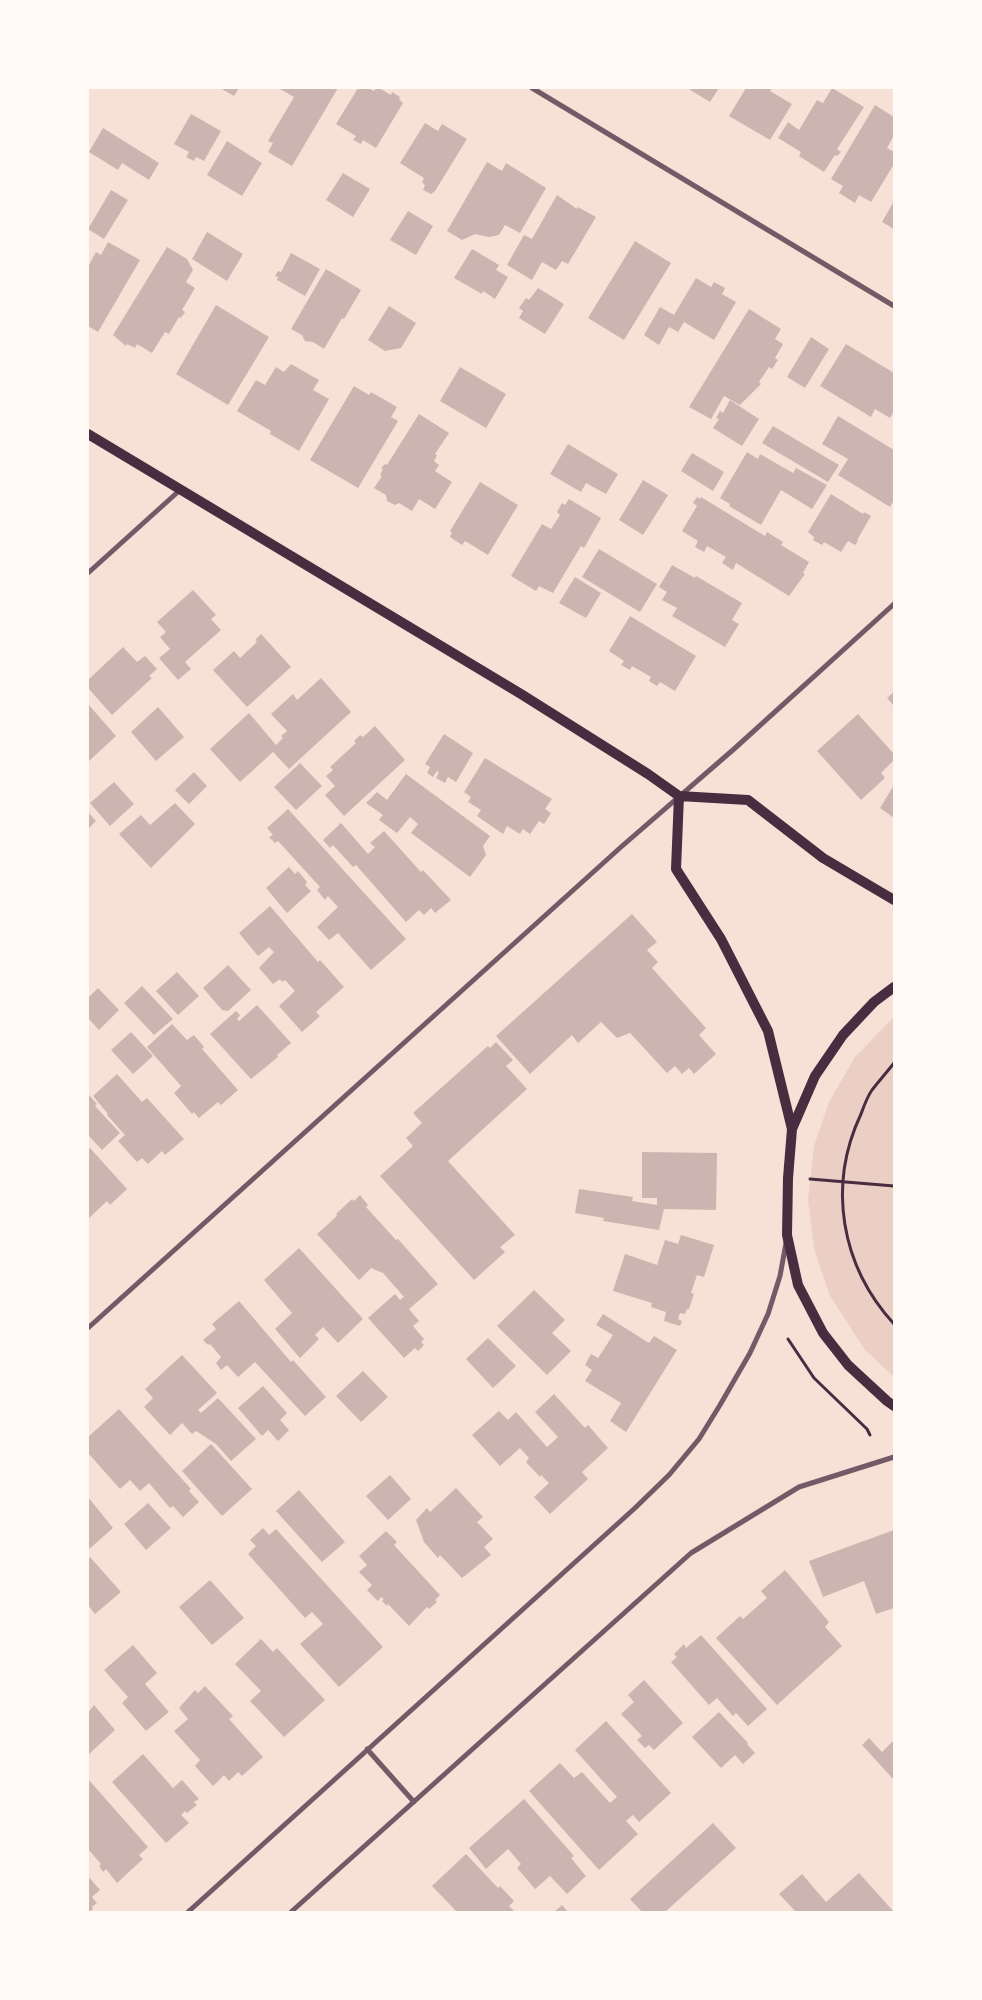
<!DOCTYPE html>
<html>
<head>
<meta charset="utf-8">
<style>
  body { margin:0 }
  #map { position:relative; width:982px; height:2000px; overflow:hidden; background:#f7e1d7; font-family:"PT Sans",sans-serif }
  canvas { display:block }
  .frame { position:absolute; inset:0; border:89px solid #fffaf5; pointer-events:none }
</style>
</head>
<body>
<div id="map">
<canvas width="982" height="2000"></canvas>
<div class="frame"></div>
</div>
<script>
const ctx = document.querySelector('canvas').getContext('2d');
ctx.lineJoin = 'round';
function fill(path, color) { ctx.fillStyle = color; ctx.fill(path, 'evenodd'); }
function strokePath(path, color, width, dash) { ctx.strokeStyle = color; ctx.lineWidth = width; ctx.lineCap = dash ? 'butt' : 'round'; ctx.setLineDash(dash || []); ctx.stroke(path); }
const green = new Path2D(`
  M894,1017v360l-29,-27 -35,-54 -16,-47 -6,-49 6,-54 15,-44 26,-45z`);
const building = new Path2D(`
  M220,88h19l-5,8z
  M278,88h60l-46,78 -24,-14 5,-9 -5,-2 26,-44z
  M358,88h10l6,3 2,-3h3l12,7 1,-3 8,5 -1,2 4,4 -27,45 -13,-8 -2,4 -8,-4 3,-4 -20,-12z
  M687,88h32l-9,14z
  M746,88h26l-2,3 22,13 -22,36 -41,-24z
  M832,88l32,19 -27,42 4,3 -4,4 -2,-1 -11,17 -25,-16 2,-4 -23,-14 10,-16 11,8 18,-30 6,3z
  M875,105l19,12v18l-7,13 7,4v12l-23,38 -12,-7 -4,8 -16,-10 4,-7 -12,-7z
  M191,114l30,17 -17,30 -8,-4 -2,4 -8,-4 3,-5 -15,-8z
  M425,123l13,8 4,-7 25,15 -32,52 -4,3 -8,-4 2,-5 -3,-3 2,-4 -24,-15z
  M103,128l56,35 -10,17 -27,-17 -4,7 -29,-18z
  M227,141l35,22 -20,33 -35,-21z
  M487,162l15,9 4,-8 40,25 -26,45 -15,-8 -6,10 -10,2 -14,-3 -13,6 -15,-9z
  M343,173l27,16 -17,28 -27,-17z
  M111,190l17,10 -24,39 -16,-10z
  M557,195l20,14 1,-2 18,10 -28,47 -6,-3 -6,9 -14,-8 -10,18 -25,-15 17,-30 8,4z
  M894,201v28l-12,-7z
  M408,211l25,15 -17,29 -26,-15z
  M207,232l36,22 -16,27 -35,-22z
  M635,241l36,22 -47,77 -36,-22z
  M108,242l32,18 -42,72 -10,-6v-59l8,-15 5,3z
  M167,247l20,12 6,11 -7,12 9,6 -13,22 3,2 -4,6 -2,-1 -10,17 -4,-2 -13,21 -15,-9 -2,4 -8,-4 -1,2 -13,-11z
  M472,249l27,16 -3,5 12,7 -13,22 -12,-8 -1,3 -28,-16z
  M291,253l29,16 -15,27 -28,-16 1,-3 -3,-1 3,-5 3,1z
  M326,269l35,21 -17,29 -2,-1 -18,31 -11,-7 -8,-1 -3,-6 -11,-6z
  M696,278l15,9 3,-5 11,6 -3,6 14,8 -22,38 -30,-18 -6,10 -9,-5 -10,18 -15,-10 16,-28 14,8z
  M538,288l26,16 -19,30 -26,-16 4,-7 -4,-3 7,-10 3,2z
  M216,305l53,32 -41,68 -52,-31z
  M389,306l27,17 -15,25 -16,3 -17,-11z
  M749,309l32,20 -6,10 8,5 -8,14 3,2 -6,9 -3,-2 -10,15 2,2 -21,21 -16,-9 -13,23 -22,-12z
  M811,337l18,12 -24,39 -18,-11z
  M846,344l48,29v38l-4,7 -15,-9 -4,8 -51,-31z
  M291,364l28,16 -6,10 16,9 -30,52 -29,-17 1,-3 -34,-20 19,-31 9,5 11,-18 8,5z
  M460,367l46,27 -20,34 -46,-27z
  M354,386l15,9 2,-3 26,15 -6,10 7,4 -40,67 -48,-28z
  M730,400l29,19 -17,27 -29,-18 6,-9 -3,-1 4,-7 3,2z
  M419,414l30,19 -14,21 2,1 -3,6 5,4 -4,6 17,11 -17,27 -16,-10 -7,12 -13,-8 -4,2 -8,-4 -1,-6 -12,-7 8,-12 -2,-1 3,-6 -2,-1 4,-4 2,1z
  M838,416l56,34v50l-4,7 -52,-32 10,-16 -26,-15z
  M773,426l66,39 -11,17 -66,-39z
  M568,444l50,30 -12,20 -20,-11 -5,9 -31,-18z
  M747,452l11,7 2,-5 33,19 3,-5 31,17 -15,24 -31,-19 -20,35 -32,-19 1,-2 -10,-6z
  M692,453l32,19 -11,19 -32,-20z
  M643,480l25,15 -25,40 -24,-15z
  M480,482l38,23 -30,50 -23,-14 -3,4 -12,-8 2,-4 -2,-2z
  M831,494l32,20 1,-2 7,4 -14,24 1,1 -3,4 -7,-4 -7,11 -17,-10 -2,3 -9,-5 1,-3 -6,-5z
  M697,497l3,2 1,-2 64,39 2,-4 16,10 -2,3 28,17 -6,11 2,1 -16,22 -53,-33 -3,7 -11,-7 4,-6 -19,-11 -3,6 -9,-5 3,-6 -16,-10 15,-25 -4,-3z
  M569,499l32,19 -17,30 -3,-2 -28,47 -14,-7 -3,5 -25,-15 31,-52 9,5 9,-14 -3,-3 5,-9 3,2z
  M599,549l58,35 -17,28 -58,-35z
  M672,565l23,13 1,-2 46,27 -10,17 7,4 -14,23 -53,-31 5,-8 -15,-8 5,-8 -8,-5z
  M575,577l26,16 -15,25 -27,-15z
  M193,590l23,25 -5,4 10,11 -36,32 6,7 -13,11 -19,-22 11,-9 -10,-12 6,-5 -9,-10z
  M630,616l66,40 -21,35 -15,-9 -3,4 -8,-5 2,-4 -19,-11 -2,4 -9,-5 3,-4 -15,-10z
  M261,634l30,33 -44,40 -34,-37 21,-19 6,7 17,-16 -2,-2z
  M123,647l14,15 8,-6 12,13 -8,7 3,2 -40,37 -24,-27v-8z
  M321,678l30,34 -62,57 -16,-17 -33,30 -30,-33 39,-36 27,32 7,-7 -2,-2 6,-5 -16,-17 22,-20 4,6z
  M894,692v14l-7,-8z
  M88,704l28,32 -28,26z
  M158,707l26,30 -28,24 -25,-29z
  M858,714l36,40v6l-13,13 4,5 -24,22 -44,-49z
  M375,726l30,34 -61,56 -19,-21 10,-9 -9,-10 7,-6 -3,-3 26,-24 -2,-2 6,-6 3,2z
  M444,734l29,19 -17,29 -8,-5 -3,6 -9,-5 3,-6 -2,-1 -4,6 -6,-4 3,-6 -5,-3z
  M485,758l67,41 -7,10 6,4 -7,11 -5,-3 -9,13 -7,-5 -3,5 -13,-8 -4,8 -26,-18 4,-6 -13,-8 3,-5 -7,-5z
  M300,763l22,23 -26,24 -22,-23z
  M194,772l13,14 -18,18 -14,-14z
  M406,774l84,62 -7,10 3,9 -16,22 -59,-44 7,-9 -8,-7 -13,16 -18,-13 4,-5 -17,-12 11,-11 10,8z
  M114,782l20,22 -24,22 -20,-23z
  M894,785v33l-14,-10z
  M175,803l20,21 -44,44 -32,-34 22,-19 9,10z
  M288,809l118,130 -35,31 -33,-37 -9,7 -12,-13 21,-20 -10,-11 -3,4 -8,-10 3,-3 -42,-46 -3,2 -6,-6 4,-2 -6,-7z
  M88,812l8,9 -8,8z
  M341,823l27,31 7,-7 -5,-4 14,-12 37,41 2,-2 28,30 -16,13 -4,-5 -7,7 -5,-5 -13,12 -50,-57 -3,2 -20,-22 -3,3 -7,-8z
  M289,867l6,7 3,-3 9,11 -2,3 6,6 -24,22 -21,-25z
  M270,906l48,56 2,-2 24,27 -28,25 4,4 -18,16 -23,-26 16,-15 -10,-11 -3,2 -2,-3 -7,5 -14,-16 15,-16 -5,-5 -11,9 -19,-23z
  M632,914l25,28 -10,8 11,12 -6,6 54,60 -7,7 17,19 -22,20 -5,-6 -7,6 -7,-8 -8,7 -37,-40 -13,5 -16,-16 -23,21 -6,-8 -42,39 -34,-38z
  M228,965l23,25 -23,21 -6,-1 -19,-22z
  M177,972l22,24 -21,19 -22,-24z
  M142,986l31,33 -19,16 -30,-32z
  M98,988l21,22 -20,20 -11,-12v-20z
  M257,1005l34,38 -14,12 1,2 -27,22 -41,-45 26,-23 4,4 -3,4 2,2z
  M172,1024l15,16 7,-5 10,12 -2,2 36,41 -17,15 -3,-3 -19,16 -5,-6 -2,2 -18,-21 7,-7 -34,-39z
  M131,1032l22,24 -20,18 -22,-24z
  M496,1042l17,18 -7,6 21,23 -79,72 67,74 -15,12 5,5 -31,28 -94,-104 33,-30 -7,-8 16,-15 -9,-10 75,-67 2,2z
  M117,1074l25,28 5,-4 37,41 -19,16 -3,-4 -14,13 -6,-6 -5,4 -19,-21 7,-6 -18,-20 1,-1 -15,-18z
  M88,1094l9,10 -2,2 25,27 -18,17 -14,-15z
  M90,1148l37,41 -17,16 -3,-4 -19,18v-69z
  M642,1152l75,1 -1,57 -52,-1 -5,21 -56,-9 1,-3 -29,-5 4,-24 54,8 -1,4 25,4v-7h-15z
  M360,1195l8,10 -2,2 30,33 2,-1 40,45 -29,25 10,12 -6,5 11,13 -3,3 3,3 -6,6 -3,-3 -11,10 -36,-40 27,-24 5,6 4,-3 -21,-24 -12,-5 -12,12 -42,-46 20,-18 -1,-2 16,-15 2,2z
  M681,1235l33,10 -10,32 -7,-2 -6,18 3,1 -5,15h-2l-2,5 -5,-1 -2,6 4,2 -2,5 -16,-5 2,-9 -15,-5 1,-4 -39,-12 12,-37 32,11 8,-25 13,4z
  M299,1248l64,71 -25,24 -15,-16 -8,8 4,4 -19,19 -25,-29 17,-16 -28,-33z
  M534,1290l31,30 -13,13 19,18 -24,24 -50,-49z
  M239,1301l52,61 2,-2 33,37 -21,19 -50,-54 -17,15 -11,-12 -6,5 -5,-7 5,-6 -11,-13 -2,1 -5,-5 13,-11 -4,-5z
  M603,1314l46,29 5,-7 23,14 -51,82 -16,-11 11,-18 -36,-22 7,-11 -7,-5 6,-11 7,4 15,-23 -17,-10z
  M488,1338l28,28 -23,22 -27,-29z
  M182,1355l35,38 -19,17 3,3 17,-15 38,41 -25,22 -15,-17 -20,-13 -4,3 -10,-11 -12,12 -26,-28 9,-9 -8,-9z
  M363,1371l25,26 -27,25 -25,-26z
  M263,1386l24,27 -7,7 9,10 -11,11 -10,-11 -6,6 -24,-28z
  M554,1394l31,34 3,-3 20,23 -26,24 6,7 -38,35 -16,-17 15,-14 -8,-8 -1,2 -14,-15 3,-4 -9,-10 -20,18 -28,-31 27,-24 9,9 8,-8 31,35 11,-10 -23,-25z
  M119,1409l72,80 -2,2 10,11 -16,15 -10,-11 -3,2 -21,-25 -9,8 -10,-11 -10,9 -32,-36v-16z
  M211,1444l41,45 -30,27 -40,-45z
  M390,1475l21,24 -23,21 -22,-24z
  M456,1488l27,29 -6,5 16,17 -9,8 7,8 -29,23 -22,-23 -2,3 -14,-16 -8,-22 11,-12 3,4z
  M299,1490l46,52 -23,20 -46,-51z
  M88,1497l25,31 -25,22z
  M148,1503l23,25 -25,22 -22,-26z
  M263,1528l6,7 7,-6 107,118 -44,40 -39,-43 23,-20 -11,-12 -7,6 -57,-64 8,-8 -6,-6z
  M894,1530v78l-18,6 -12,-33 -41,16 -14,-36z
  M386,1531l11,11 -3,3 46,50 -5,5 2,2 -8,7 -2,-2 -18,19 -21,-22 -1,2 -5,-5 2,-2 -3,-2 -3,4 -11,-11 5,-5 -13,-13 8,-7 -8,-9z
  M90,1557l31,35 -26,22 -7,-9v-45z
  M785,1570l44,52 -4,5 17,19 -65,59 -61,-67 24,-22 3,3 24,-21 -6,-7z
  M210,1580l34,38 -32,27 -33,-38z
  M701,1635l66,74 -19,17 -12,-13 -3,3 -16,-18 -8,7 -38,-43 6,-5 -3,-3 10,-10 2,4z
  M261,1639l12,13 4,-4 48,52 -41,37 -34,-36 11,-10 -26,-27z
  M133,1645l24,28 -12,11 24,28 -23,19 -24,-28 6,-6 -24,-27z
  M644,1680l39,43 -29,27 -5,-5 -4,3 -8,-8 5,-4 -21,-22 13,-12 -6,-7z
  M205,1686l28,30 -4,3 34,38 -21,19 -4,-4 -9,9 -5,-6 -11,11 -18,-20 5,-6 -26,-29 14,-12 -9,-11 16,-18 3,3z
  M94,1705l21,25 -27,25v-42z
  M719,1712l29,31 -1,1 8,9 -12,11 -8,-9 -14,13 -29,-31z
  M606,1721l65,72 -32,29 -6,-7 -7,6 12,13 -39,36 -70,-79 31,-28 14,15 8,-6 28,31 7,-6 -42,-47z
  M869,1738l13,14 12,-12v40l-32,-35z
  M143,1754l30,34 9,-8 17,19 -5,3 3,3 -10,8 -2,-2 -4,4 8,8 -23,20 -54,-61z
  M88,1779l60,68 -9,8 4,4 -26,24 -11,-14 -3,3 -4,-6 2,-2 -13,-15z
  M524,1799l50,57 -3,2 15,18 -19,18 -17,-18 -15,13 -18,-21 4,-4 -13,-15 -22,20 -17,-21z
  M713,1823l23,25 -71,64h-23l-12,-13z
  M466,1854l32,34 2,-2 14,15 -5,5 6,6h-58l-25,-26z
  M859,1873l35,39h-98l-17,-18 23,-20 24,28z
  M88,1876l12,14 -8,7 5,6 -5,4 1,2 -4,3h-1z
  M562,1905l6,7h-14z`);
const path = new Path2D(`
  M894,1063c-7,9 -15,18 -22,27 -5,7 -8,16 -11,24 -34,72 -20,152 33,210
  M810,1179l84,7
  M788,1339l26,39 53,51 3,6`);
const minor = new Path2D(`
  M532,88l362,218
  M88,573l92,-83
  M88,1328l533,-481 113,-98 160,-145
  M367,1749l47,53
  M188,1912l447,-404 34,-33 30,-36 21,-34 30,-52 18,-39 12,-38 6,-33
  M291,1912l400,-359 108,-66 95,-30`);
const secondary = new Path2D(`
  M88,434l433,260 127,80 31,22 69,4 75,58 71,42
  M679,796l-3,73 45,70 47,92 24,98
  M894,987l-20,15 -31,33 -28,41 -23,53 -4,49 -1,57 11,50 25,48 25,32 39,36 7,5`);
fill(green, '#ebcfc5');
fill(building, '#ccb4b1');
strokePath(path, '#4a2c40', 3);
strokePath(minor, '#755966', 5);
strokePath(secondary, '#4a2c40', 10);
</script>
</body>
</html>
